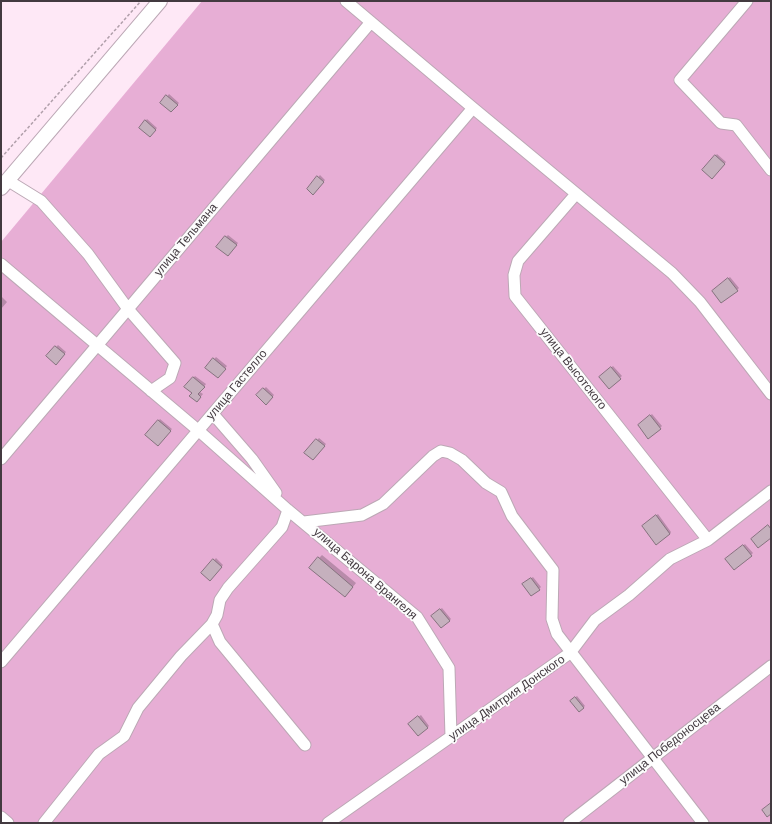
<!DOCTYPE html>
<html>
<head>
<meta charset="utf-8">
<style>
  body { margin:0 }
  #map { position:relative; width:772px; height:824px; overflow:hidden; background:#fee8f6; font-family:Arial,sans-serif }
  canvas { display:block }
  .frame { position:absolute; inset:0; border:2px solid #433a40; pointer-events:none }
</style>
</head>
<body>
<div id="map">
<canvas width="772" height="824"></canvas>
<div class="frame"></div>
</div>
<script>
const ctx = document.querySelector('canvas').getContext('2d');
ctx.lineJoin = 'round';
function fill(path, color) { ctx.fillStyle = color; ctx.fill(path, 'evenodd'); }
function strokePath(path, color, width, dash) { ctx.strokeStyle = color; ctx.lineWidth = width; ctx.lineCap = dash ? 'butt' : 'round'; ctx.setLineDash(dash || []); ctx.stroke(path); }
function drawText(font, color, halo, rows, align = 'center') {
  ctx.font = font + ' Arial,sans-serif'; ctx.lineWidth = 3.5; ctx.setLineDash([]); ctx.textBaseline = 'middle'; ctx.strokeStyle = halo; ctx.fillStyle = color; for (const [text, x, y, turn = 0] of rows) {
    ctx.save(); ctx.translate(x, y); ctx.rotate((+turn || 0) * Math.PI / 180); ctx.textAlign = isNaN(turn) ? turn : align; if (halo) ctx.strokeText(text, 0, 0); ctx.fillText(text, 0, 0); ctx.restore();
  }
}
const green = new Path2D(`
  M202,1h569v822h-770v-581z`);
const shadow = new Path2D(`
  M169,94l10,9 -8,8 -9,-8z
  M147,119l10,9 -7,8 -10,-8z
  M717,154l9,8 -14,16 -9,-8z
  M320,175l5,5 -12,14 -5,-5z
  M228,235l10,8 -9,10 -3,-16z
  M730,277l9,11 -2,2 -22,-1z
  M1,296l6,6 -6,7z
  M58,345l8,7 -10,11 -8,-7z
  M216,357l11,9 -9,11 -11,-10z
  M613,366l9,10 -13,11 -7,-12z
  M195,376l11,8 -6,8 3,2 -6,7 -4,-8 -8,-6z
  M266,387l8,8 -8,9 -9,-9z
  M652,414l10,12 -2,2 -19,-4z
  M160,419l12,10 -14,15 -12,-9z
  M319,438l7,6 -13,15 -7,-7z
  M658,514l13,18 -1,2 -25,-10z
  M745,544l8,9 -2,2 -23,2z
  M322,555l34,28 -8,10 -29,-35z
  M216,558l7,7 -13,15 -7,-7z
  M533,577l8,10 -2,2 -14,-7z
  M442,608l9,11 -2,2 -15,-7z
  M577,696l8,10 -6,5 -8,-10z
  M421,715l8,11 -11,9 -7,-13z`);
const building = new Path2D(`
  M166,95l12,10 -7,7 -11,-9z
  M145,120l11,10 -6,7 -11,-9z
  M715,155l10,9 -13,15 -10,-9z
  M317,176l7,6 -11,13 -6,-6z
  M225,236l12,9 -9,11 -12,-9z
  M728,278l10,13 -17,12 -9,-12z
  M55,346l10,8 -9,11 -10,-9z
  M213,358l13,11 -8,9 -13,-10z
  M611,367l10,12 -12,10 -10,-12z
  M193,377l12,10 -7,7 3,3 -4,5 -8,-6 3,-3 -8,-6z
  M263,388l10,9 -7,8 -10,-10z
  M650,415l11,14 -13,10 -10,-14z
  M158,420l13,11 -13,15 -13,-11z
  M316,439l9,7 -12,14 -9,-7z
  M656,515l14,19 -14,11 -14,-19z
  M768,525l3,4v9l-13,10 -7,-9z
  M743,545l9,11 -18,14 -9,-11z
  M318,557l35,30 -8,10 -36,-29z
  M213,559l9,8 -12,14 -9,-8z
  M531,578l9,12 -9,6 -9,-12z
  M440,609l10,12 -9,7 -10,-12z
  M575,697l9,11 -5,4 -9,-11z
  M418,716l10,12 -10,8 -10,-12z
  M771,803v11l-4,3 -5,-7z`);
const path = new Path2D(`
  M1,158l140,-157`);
const minor = new Path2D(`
  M346,1l127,107 199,165 28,29 71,92
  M747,1l-67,79 41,43 15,2 35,45
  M7,180l34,21 47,53 40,55 47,54 -5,15 -19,13
  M576,194l-58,67 -4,14 1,21 193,244
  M1,264l198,167 89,79 129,107 32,51 2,69
  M213,414l39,45 24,34
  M1,459l370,-437
  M288,510l-6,17 -54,61 -8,12 -3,15 -5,9 8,18 85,103
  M304,522l58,-7 21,-11 50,-48 8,-5 9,2 12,7 24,23 15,9 11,24 41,54 -1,49 5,15 146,189
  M1,662l472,-554
  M1,817l7,6
  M44,823l55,-69 25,-18 14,-28 43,-52 31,-32
  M328,823l242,-170 25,-33 34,-25 41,-36 38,-19 63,-49
  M569,823l202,-157`);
const major = new Path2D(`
  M1,188l159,-187`);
const streetNames = [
  ["улица Тельмана",186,240,-50],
  ["улица Высотского",573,369,52],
  ["улица Гастелло",237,385,-50],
  ["улица Барона Врангеля",365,574,41],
  ["улица Дмитрия Донского",507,698,-35],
  ["улица Победоносцева",670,744,-38]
];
fill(green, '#e7aed5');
fill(shadow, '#0003');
fill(building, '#c5b0bd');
strokePath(building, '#86737f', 1);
strokePath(minor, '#bca8b5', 13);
strokePath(major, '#bca8b5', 16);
strokePath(path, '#b09faa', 1.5, [3, 2]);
strokePath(minor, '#fff', 11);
strokePath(major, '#fff', 14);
drawText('12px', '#433a40', '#fcfcfc', streetNames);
</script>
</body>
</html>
